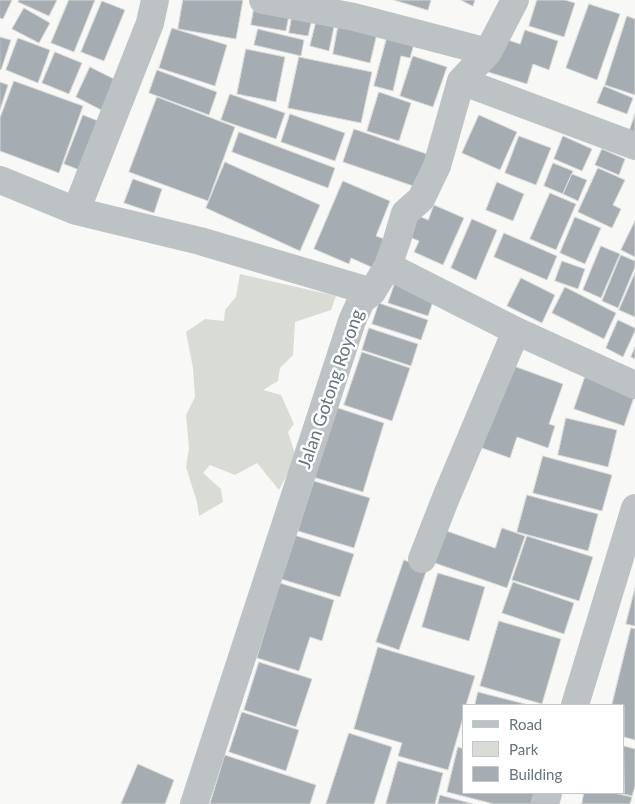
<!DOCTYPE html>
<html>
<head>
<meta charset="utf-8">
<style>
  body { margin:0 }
  #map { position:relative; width:635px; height:804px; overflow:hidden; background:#f8f8f6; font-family:Lato,sans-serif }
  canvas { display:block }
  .legend { position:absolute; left:462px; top:704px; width:162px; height:90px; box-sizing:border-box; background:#fff; border:1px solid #c2c7cb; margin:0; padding:6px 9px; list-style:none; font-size:15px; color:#66747d }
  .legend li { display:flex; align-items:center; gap:10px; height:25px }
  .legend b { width:25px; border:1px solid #c2c7cb }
</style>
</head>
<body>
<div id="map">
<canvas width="635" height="804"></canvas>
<ul class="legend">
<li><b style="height:6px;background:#bdc2c5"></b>Road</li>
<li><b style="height:14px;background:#d8dcd5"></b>Park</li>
<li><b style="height:14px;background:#a5adb2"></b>Building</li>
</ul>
</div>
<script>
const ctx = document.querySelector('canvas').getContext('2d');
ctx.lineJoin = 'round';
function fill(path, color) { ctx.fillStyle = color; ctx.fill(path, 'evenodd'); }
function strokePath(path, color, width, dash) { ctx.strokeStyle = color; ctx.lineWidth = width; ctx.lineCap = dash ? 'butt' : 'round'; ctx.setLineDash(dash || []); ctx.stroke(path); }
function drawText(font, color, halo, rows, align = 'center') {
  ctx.font = font + ' Lato,sans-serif'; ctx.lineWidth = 5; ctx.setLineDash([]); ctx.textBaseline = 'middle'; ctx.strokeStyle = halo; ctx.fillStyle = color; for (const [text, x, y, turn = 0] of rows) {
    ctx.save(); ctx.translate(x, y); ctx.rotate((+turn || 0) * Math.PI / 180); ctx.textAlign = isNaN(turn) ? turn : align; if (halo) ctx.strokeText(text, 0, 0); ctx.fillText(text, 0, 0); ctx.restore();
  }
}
const green = new Path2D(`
  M240,274l96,22 -5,14 -36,12 -2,33 -13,13 -2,13 -15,9 18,5 13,29 -6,8 6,19 -1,13 -14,26 -22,-27 -22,12 -25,-10 -7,8 18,16 2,13 -24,14 -2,-14 -11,-35 3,-19 -3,-33 9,-18 -2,-29 -7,-36 19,-13 19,2 1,-11 11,-13z`);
const building = new Path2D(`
  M0,0h12l-9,19 -3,-1z
  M19,0h38l-8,16 -31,-14z
  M69,0h26l-21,52 -23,-9z
  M183,0h60l-7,39 -58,-10z
  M394,0h37l-3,10z
  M461,0h14l-2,6z
  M537,0h28l10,3 -11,34 -35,-11z
  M102,1l23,9 -21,51 -23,-9z
  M255,3l35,6 -4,22 -35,-6z
  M589,4l31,10 -23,66 -31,-12z
  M24,8l26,15 -11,20 -27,-14z
  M293,11l20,4 -5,21 -19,-3z
  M627,16l8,3v76l-30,-10z
  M317,18l18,4 -6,29 -19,-5z
  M339,21l39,8 -8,34 -37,-9z
  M172,28l55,17 -12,41 -56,-18z
  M258,29l46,11 -3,16 -47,-11z
  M389,30l27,7 -6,21 -9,-2 -8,35 -19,-5z
  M525,30l33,11 -9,29 -16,-6 -6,20 -39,-12 11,-35 21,7z
  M0,37l11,3 -10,30 -1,-1z
  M18,38l32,12 -12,33 -32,-13z
  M246,49l39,8 -9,45 -39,-8z
  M55,52l27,11 -13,31 -27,-11z
  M413,56l34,11 -14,40 -33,-11z
  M299,57l73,15 -11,51 -73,-15z
  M90,67l32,16 -15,30 -31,-16z
  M157,70l60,22 -8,23 -60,-22z
  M14,81l69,25 -24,67 -59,-22v-33z
  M0,82l8,3 -8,25z
  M604,86l29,12 -6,16 -30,-11z
  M379,92l32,11 -12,38 -32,-10z
  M230,94l55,19 -9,26 -55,-19z
  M157,97l78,30 -27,74 -79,-29z
  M290,114l55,19 -10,28 -54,-19z
  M635,114v26l-8,-2z
  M83,115l23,9 -19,49 -23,-9z
  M479,115l38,17 -17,38 -38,-17z
  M354,129l76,26 -11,33 -76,-26z
  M239,132l96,36 -7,20 -96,-36z
  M519,136l32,12 -15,37 -31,-12z
  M563,136l29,13 -10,22 -28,-12z
  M602,149l23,10 -6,16 -24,-10z
  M225,162l95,43 -20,46 -94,-43z
  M553,163l20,8 -10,23 -19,-8z
  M598,168l27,12 -12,25 8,4 -9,19 -34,-16z
  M572,174l15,6 -9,21 -15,-7z
  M133,179l29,10 -8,24 -30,-10z
  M343,181l47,20 -14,35 14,5 -12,29 -27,-12 -2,6 -35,-15z
  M497,182l27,12 -11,27 -27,-11z
  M550,193l26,11 -20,46 -26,-11z
  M434,205l30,13 -21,47 -29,-13 5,-11 -14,-6 9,-21 14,6z
  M575,217l26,11 -16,36 -25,-11z
  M472,219l25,11 -21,50 -25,-12z
  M635,221v36l-14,-7z
  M504,233l53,23 -10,24 -53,-23z
  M601,246l19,8 -19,44 -18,-8z
  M621,255l14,6v6l-17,41 -16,-7z
  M562,261l23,8 -7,20 -23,-8z
  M635,273v44l-16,-7z
  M521,278l34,17 -13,28 -35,-17z
  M396,280l40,13 -8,23 -40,-13z
  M565,287l51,26 -12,26 -52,-26z
  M379,303l49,17 -7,20 -49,-16z
  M618,320l17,8v3l-12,26 -17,-9z
  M369,328l49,16 -7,22 -49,-16z
  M635,347v12l-4,-2z
  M362,352l48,16 -18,53 -48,-16z
  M511,365l52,19 -14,40 6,2 -7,22 -31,-11 -7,21 -28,-10z
  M586,374l49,20 -11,32 -50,-17z
  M335,407l49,16 -21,69 -50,-15z
  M566,418l51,12 -9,37 -50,-12z
  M543,456l69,19 -10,36 -69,-18z
  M314,481l56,17 -16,50 -56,-17z
  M527,495l71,19 -10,37 -71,-19z
  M502,528l23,8 -18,52 -78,-27 12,-32 54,19z
  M294,535l60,19 -14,43 -59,-18z
  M527,536l66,21 -14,44 -67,-21z
  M404,560l23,9 -28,81 -23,-8z
  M438,573l47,14 -16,54 -47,-14z
  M513,582l61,21 -10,31 -62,-21z
  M280,583l54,17 -12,41 -12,-4 -11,34 -42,-13z
  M635,588v38l-9,-2z
  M499,621l62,18 -19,65 -62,-18z
  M631,628l4,1v111l-11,-3v-32h-12z
  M378,647l97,29 -9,29h-2v9l-16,56 -50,-14 4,-13 -48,-14z
  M259,662l53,17 -16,48 -52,-17z
  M478,692l51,13h-54z
  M242,712l57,18 -13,41 -57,-19z
  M349,733l43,14 -18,57h-48z
  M624,746l11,3v37l-3,10 -13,-3h5z
  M458,747l6,2v44h70l-3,11h-37l-47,-12z
  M225,755l91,30 -6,19h-100z
  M398,761l45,12 -8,31h-49z
  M138,764l36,16 -9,24h-44z
  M584,793h30l18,4 -2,7h-48z
  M440,795l33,9h-35z`);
const minor = new Path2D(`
  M263,0l91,17 134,35
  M461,81l174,65
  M0,180l76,31 124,30 172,51
  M76,211l74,-188 5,-23
  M388,266l128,65 119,54
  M422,559l23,-59 71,-169
  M575,705l60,-197
  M194,804l158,-483 9,-20 11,-9 16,-26 9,-26 8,-27 16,-14 16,-33 24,-85 27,-29 27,-52
  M545,804l3,-11`);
const streetNames = [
  ["Jalan Gotong Royong",331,389,-71]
];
fill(green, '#d8dcd5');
fill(building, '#a5adb2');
strokePath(building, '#dadad8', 1);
strokePath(minor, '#bdc2c5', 28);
drawText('18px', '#66747d', '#fff', streetNames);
</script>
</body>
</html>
